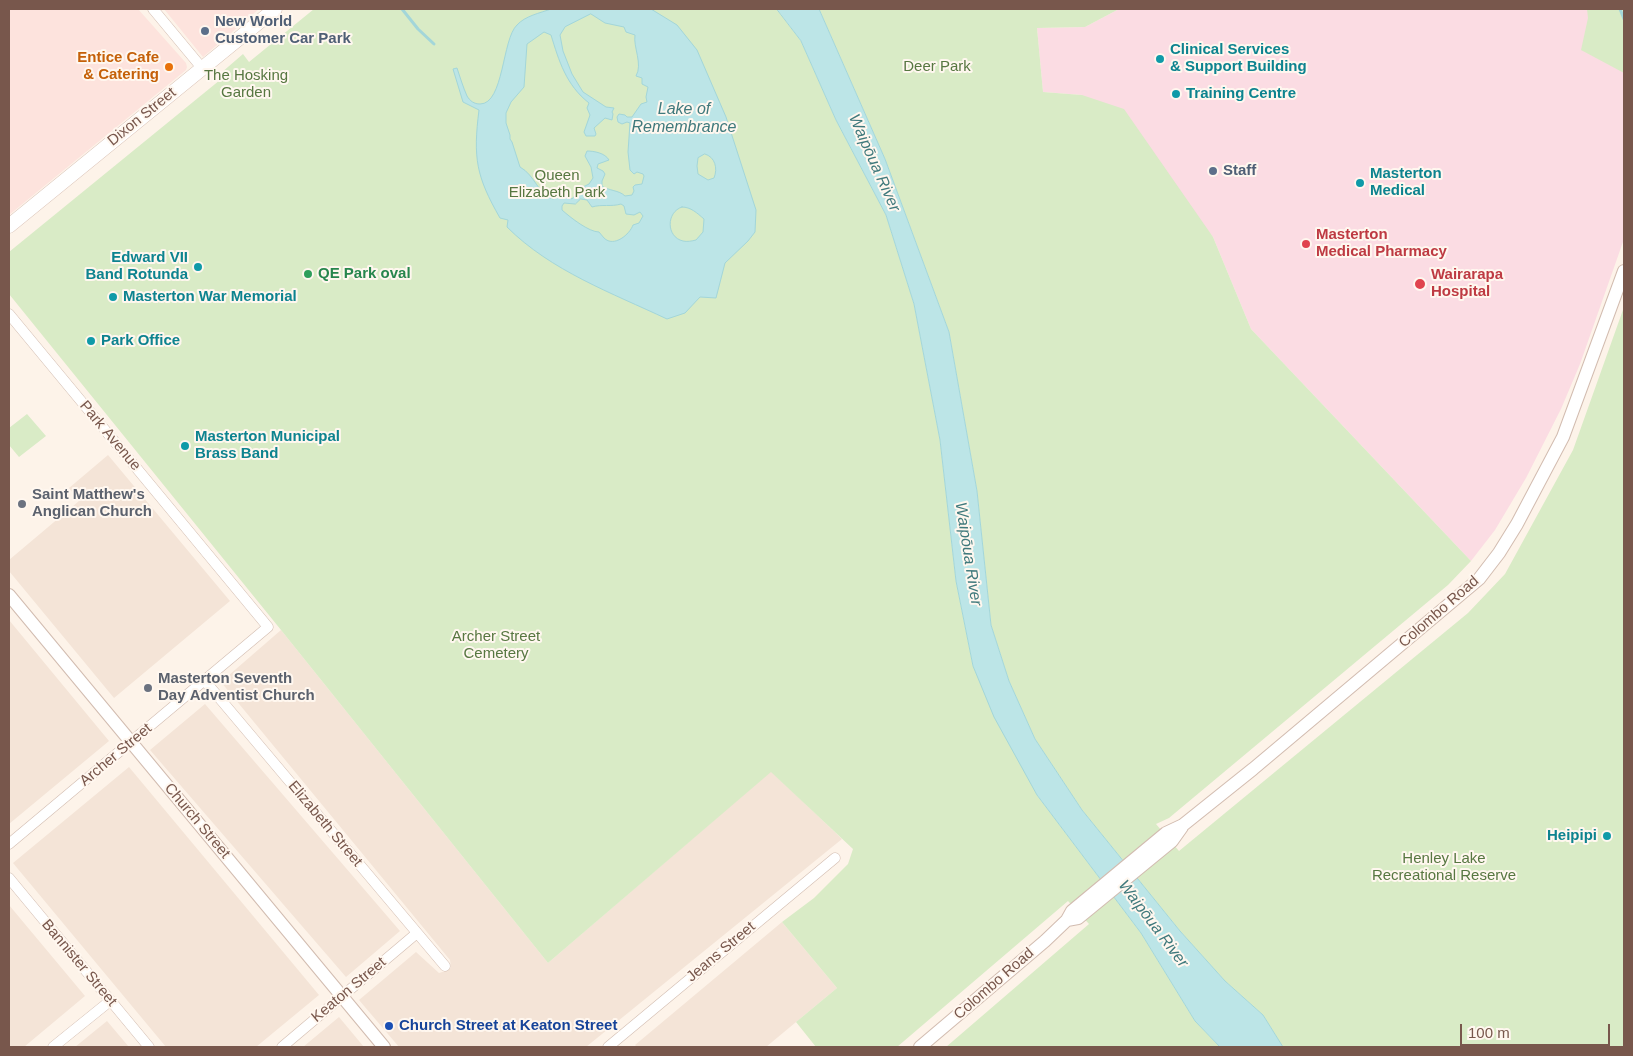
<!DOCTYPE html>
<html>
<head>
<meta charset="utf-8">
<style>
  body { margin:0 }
  #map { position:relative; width:1633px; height:1056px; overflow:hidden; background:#fdf3e9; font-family:Helvetica,sans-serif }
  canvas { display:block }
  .frame { position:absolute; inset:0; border:10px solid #78574c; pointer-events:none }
  .scale { position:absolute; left:1460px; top:1024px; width:150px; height:22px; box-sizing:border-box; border:2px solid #78574c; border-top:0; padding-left:6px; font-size:15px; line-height:18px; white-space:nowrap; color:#78574c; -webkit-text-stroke:4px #fff7ef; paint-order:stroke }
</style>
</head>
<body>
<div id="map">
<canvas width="1633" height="1056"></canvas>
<div class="frame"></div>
<div class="scale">100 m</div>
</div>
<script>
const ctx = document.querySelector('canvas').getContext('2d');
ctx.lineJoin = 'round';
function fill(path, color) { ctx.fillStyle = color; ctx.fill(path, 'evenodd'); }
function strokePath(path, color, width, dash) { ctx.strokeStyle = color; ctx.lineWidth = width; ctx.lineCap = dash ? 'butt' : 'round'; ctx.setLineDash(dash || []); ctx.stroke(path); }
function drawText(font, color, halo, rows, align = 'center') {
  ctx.font = font + ' Helvetica,sans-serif'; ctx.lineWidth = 4; ctx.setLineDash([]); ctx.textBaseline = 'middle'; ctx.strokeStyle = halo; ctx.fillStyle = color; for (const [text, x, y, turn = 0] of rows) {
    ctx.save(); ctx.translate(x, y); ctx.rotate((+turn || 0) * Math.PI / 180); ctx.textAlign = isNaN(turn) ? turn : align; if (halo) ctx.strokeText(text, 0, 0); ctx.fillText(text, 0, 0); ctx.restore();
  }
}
const residential = new Path2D(`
  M108,455l122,146 -116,97 -105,-127v-11l70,-59 -10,-13z
  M9,620l100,121 -100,83z
  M281,630l267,333 223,-192 71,68 -256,208h-187l-40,-47 57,-48 23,21 10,-3 2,-3 -1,-7 -229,-278z
  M205,704l195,227 -54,46 -196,-227z
  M129,767l190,228 -63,52h-90l-153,-184z
  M9,905l76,91 -61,51h-15z
  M782,922l55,66 -71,59h-129l-2,-2z
  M339,1017l25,30h-61z
  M107,1021l22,26h-54z`);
const commercial = new Path2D(`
  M9,9h129l48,54 1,4 -1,3 -177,145z
  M164,9h95l-56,48z`);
const medical = new Path2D(`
  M1119,9h505v230l-44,125 -19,45 -35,69 -31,52 -24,31 -220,-232 -38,-92 -131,-142 -39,-3 -6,-64 48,-1z`);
const green = new Path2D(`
  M314,9h463l24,32 35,79 50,95 28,89 26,136 16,141 17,85 64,129 104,138 54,88 25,26h-274l143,-123 -21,-23 -171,146h-81l-20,-25 41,-34 -55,-66 32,-24 34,-34 5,-15 -82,-77 -223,191 -267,-333 -272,-336v-42l211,-172 -2,-2 3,-5 22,-19 6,8z
  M819,9h300l-34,18 -48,1 6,64 39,3 42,14 89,128 38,92 220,232 -23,24 -279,233 -13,6 23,27 289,-238 37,-39 68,-124 51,-143v740h-341l-20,-32 -38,-34 -45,-50 -98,-121 -47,-71 -26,-58 -18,-56 -14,-134 -28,-159 -64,-173z
  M1587,9h37v64l-43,-23 7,-32z
  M27,414l19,22 -27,21 -10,-12v-17z`);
const water = new Path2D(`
  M551,9h100l26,16 20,25 29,67 30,93 -1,22 -7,9 -23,22 -9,35 -16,-1 -15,16 -18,6c-55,-26 -116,-48 -160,-92l1,-7 -8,-2c-24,-42 -27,-60 -21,-108l-16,-8 -10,-33 4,-1c3,9 6,19 10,28 3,5 7,8 13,8 24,0 22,-65 37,-79 8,-9 23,-12 34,-16zM591,14l14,9 19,4 2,5 9,3c-2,12 8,29 1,41l6,2v6l6,3 -2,10 1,5 -6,2 -9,13h-5l-2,-2 -6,-1 -2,3 1,5 4,2 5,-2 3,1 -2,29 2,18 4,4 3,-2 6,2 1,2 -2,8 -7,1 -2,2 1,4 -2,4 -7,1c-6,-6 -16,-5 -23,-10v-5l3,-7 -2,-3 -6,-3 1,-4 11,-4c-4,-7 -15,-9 -22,-9l-2,5 6,11 2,11 -4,6 -8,4 -9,11 -10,-5h-5v3l-4,2c-14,-3 -18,-24 -33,-32l-8,-25 -2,-3v-4l-4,-12v-10l5,-11 13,-15 3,-43 17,-12 7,3c8,26 15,50 38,68l-2,5 3,7 -6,17 2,4h9l1,-2 -2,-6 11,-10 7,2 1,-6 -1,-2 2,-4 -8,-1 -23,-15 -11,-18 -9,-23 -3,-16 5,-8zM705,154c10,3 13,14 9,24l-6,2 -10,-6 -1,-8 1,-8zM581,199l6,1 5,7c10,-3 19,0 29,-3l3,2 2,8 8,1 6,-3 3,4 -4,7 -6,2c-3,9 -19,23 -29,13 -2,-2 -3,-4 -5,-6 -10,0 -28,-14 -37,-22v-4l2,-3 11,1zM682,207c9,0 15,6 22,12l-1,13 -7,8c-4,1 -9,2 -13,1 -17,-4 -17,-29 -1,-34z
  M777,9h42l66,150 64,173 28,159 14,134 18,56 26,58 47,71 98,121 45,50 38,34 20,32h-63l-25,-26 -54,-88 -104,-138 -43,-78 -21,-51 -17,-85 -16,-141 -26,-136 -28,-89 -50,-95 -35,-79z`);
const stream = new Path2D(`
  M402,9l16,20 16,15
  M1620,9l4,10`);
const minor = new Path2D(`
  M153,9l49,59
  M9,314l259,313 -259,217
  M205,681l240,285
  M9,878l140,169
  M53,1047l57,-46
  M282,1047l135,-114
  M608,1047l227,-189`);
const tertiary = new Path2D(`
  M9,595l375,452
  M1067,920l11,-2 94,-77 10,-14
  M920,1047l125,-106 22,-21 5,-9 94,-78 17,-8 70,-56 226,-190 20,-26 18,-29 46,-87 61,-166`);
const secondary = new Path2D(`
  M9,226l266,-217`);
const markers = [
  [205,31,5,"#5c6f8a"],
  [1160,59,5,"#0f9aa8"],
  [169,67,5,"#e8710a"],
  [1176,94,5,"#0f9aa8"],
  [1213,171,5,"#5c6f8a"],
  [1360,183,5,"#0f9aa8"],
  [1306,244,5,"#e0444e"],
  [198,267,5,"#0f9aa8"],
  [308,274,5,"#2e9e5b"],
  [1420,284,6,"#e0444e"],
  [113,297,5,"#0f9aa8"],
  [91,341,5,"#0f9aa8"],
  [185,446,5,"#0f9aa8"],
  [22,504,5,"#6b7280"],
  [148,688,5,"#6b7280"],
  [1607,836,5,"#0f9aa8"],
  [389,1026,5,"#1a4fb4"]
];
const serviceNames = [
  ["New World",215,22],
  ["Customer Car Park",215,39],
  ["Staff",1223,171]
];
const cultureNames = [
  ["Clinical Services",1170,50],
  ["& Support Building",1170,67],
  ["Training Centre",1186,94],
  ["Masterton",1370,174],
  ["Medical",1370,191],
  ["Edward VII",188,258,"right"],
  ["Band Rotunda",188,275,"right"],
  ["Masterton War Memorial",123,297],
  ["Park Office",101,341],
  ["Masterton Municipal",195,437],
  ["Brass Band",195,454],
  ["Heipipi",1597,836,"right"]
];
const foodNames = [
  ["Entice Cafe",159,58],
  ["& Catering",159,75]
];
const parkNames = [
  ["Deer Park",937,67],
  ["The Hosking",246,76],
  ["Garden",246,93],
  ["Queen",557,176],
  ["Elizabeth Park",557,193],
  ["Archer Street",496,637],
  ["Cemetery",496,654],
  ["Henley Lake",1444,859],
  ["Recreational Reserve",1444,876]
];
const streetNames = [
  ["Dixon Street",142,117,-39],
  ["Park Avenue",110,436,50],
  ["Colombo Road",1439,612,-41],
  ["Archer Street",116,755,-40],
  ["Church Street",197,821,50],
  ["Elizabeth Street",325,824,50],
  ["Jeans Street",721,952,-40],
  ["Bannister Street",79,963,50],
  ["Colombo Road",994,984,-41],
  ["Keaton Street",349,990,-40]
];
const healthNames = [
  ["Masterton",1316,235],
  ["Medical Pharmacy",1316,252],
  ["Wairarapa",1431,275],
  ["Hospital",1431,292]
];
const leisureNames = [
  ["QE Park oval",318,274]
];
const worshipNames = [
  ["Saint Matthew's",32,495],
  ["Anglican Church",32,512],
  ["Masterton Seventh",158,679],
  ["Day Adventist Church",158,696]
];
const transitNames = [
  ["Church Street at Keaton Street",399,1026]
];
const waterNames = [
  ["Lake of",684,110],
  ["Remembrance",684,128],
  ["Waipōua River",874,163,66],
  ["Waipōua River",968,554,81],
  ["Waipōua River",1153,924,53]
];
fill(residential, '#f4e4d7');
fill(commercial, '#fde3dd');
fill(medical, '#fbdce3');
fill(green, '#d9ebc6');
fill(water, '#bce5e7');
strokePath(water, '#a3d6d9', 1);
strokePath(stream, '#a3d6d9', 3);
strokePath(minor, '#d2bcb0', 11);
strokePath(tertiary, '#d2bcb0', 14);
strokePath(secondary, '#d5bbae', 15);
strokePath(minor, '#fff', 10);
strokePath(tertiary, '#fff', 12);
strokePath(secondary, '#fff', 14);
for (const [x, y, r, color] of markers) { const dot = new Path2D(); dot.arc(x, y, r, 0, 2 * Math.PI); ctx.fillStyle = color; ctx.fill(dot); strokePath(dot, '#fff7ef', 2); }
drawText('bold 15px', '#4e5e75', '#fff7ef', serviceNames, 'left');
drawText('bold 15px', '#0d838f', '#fff7ef', cultureNames, 'left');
drawText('bold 15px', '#c56008', '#fff7ef', foodNames, 'right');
drawText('15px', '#577741', '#fff7ef', parkNames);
drawText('15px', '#78574c', '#fff7ef', streetNames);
drawText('bold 15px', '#be3a42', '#fff7ef', healthNames, 'left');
drawText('bold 15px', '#27864d', '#fff7ef', leisureNames, 'left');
drawText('bold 15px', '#5b616d', '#fff7ef', worshipNames, 'left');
drawText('bold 15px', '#164399', '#fff7ef', transitNames, 'left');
drawText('italic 16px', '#3f797c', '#fff7ef', waterNames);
</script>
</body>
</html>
